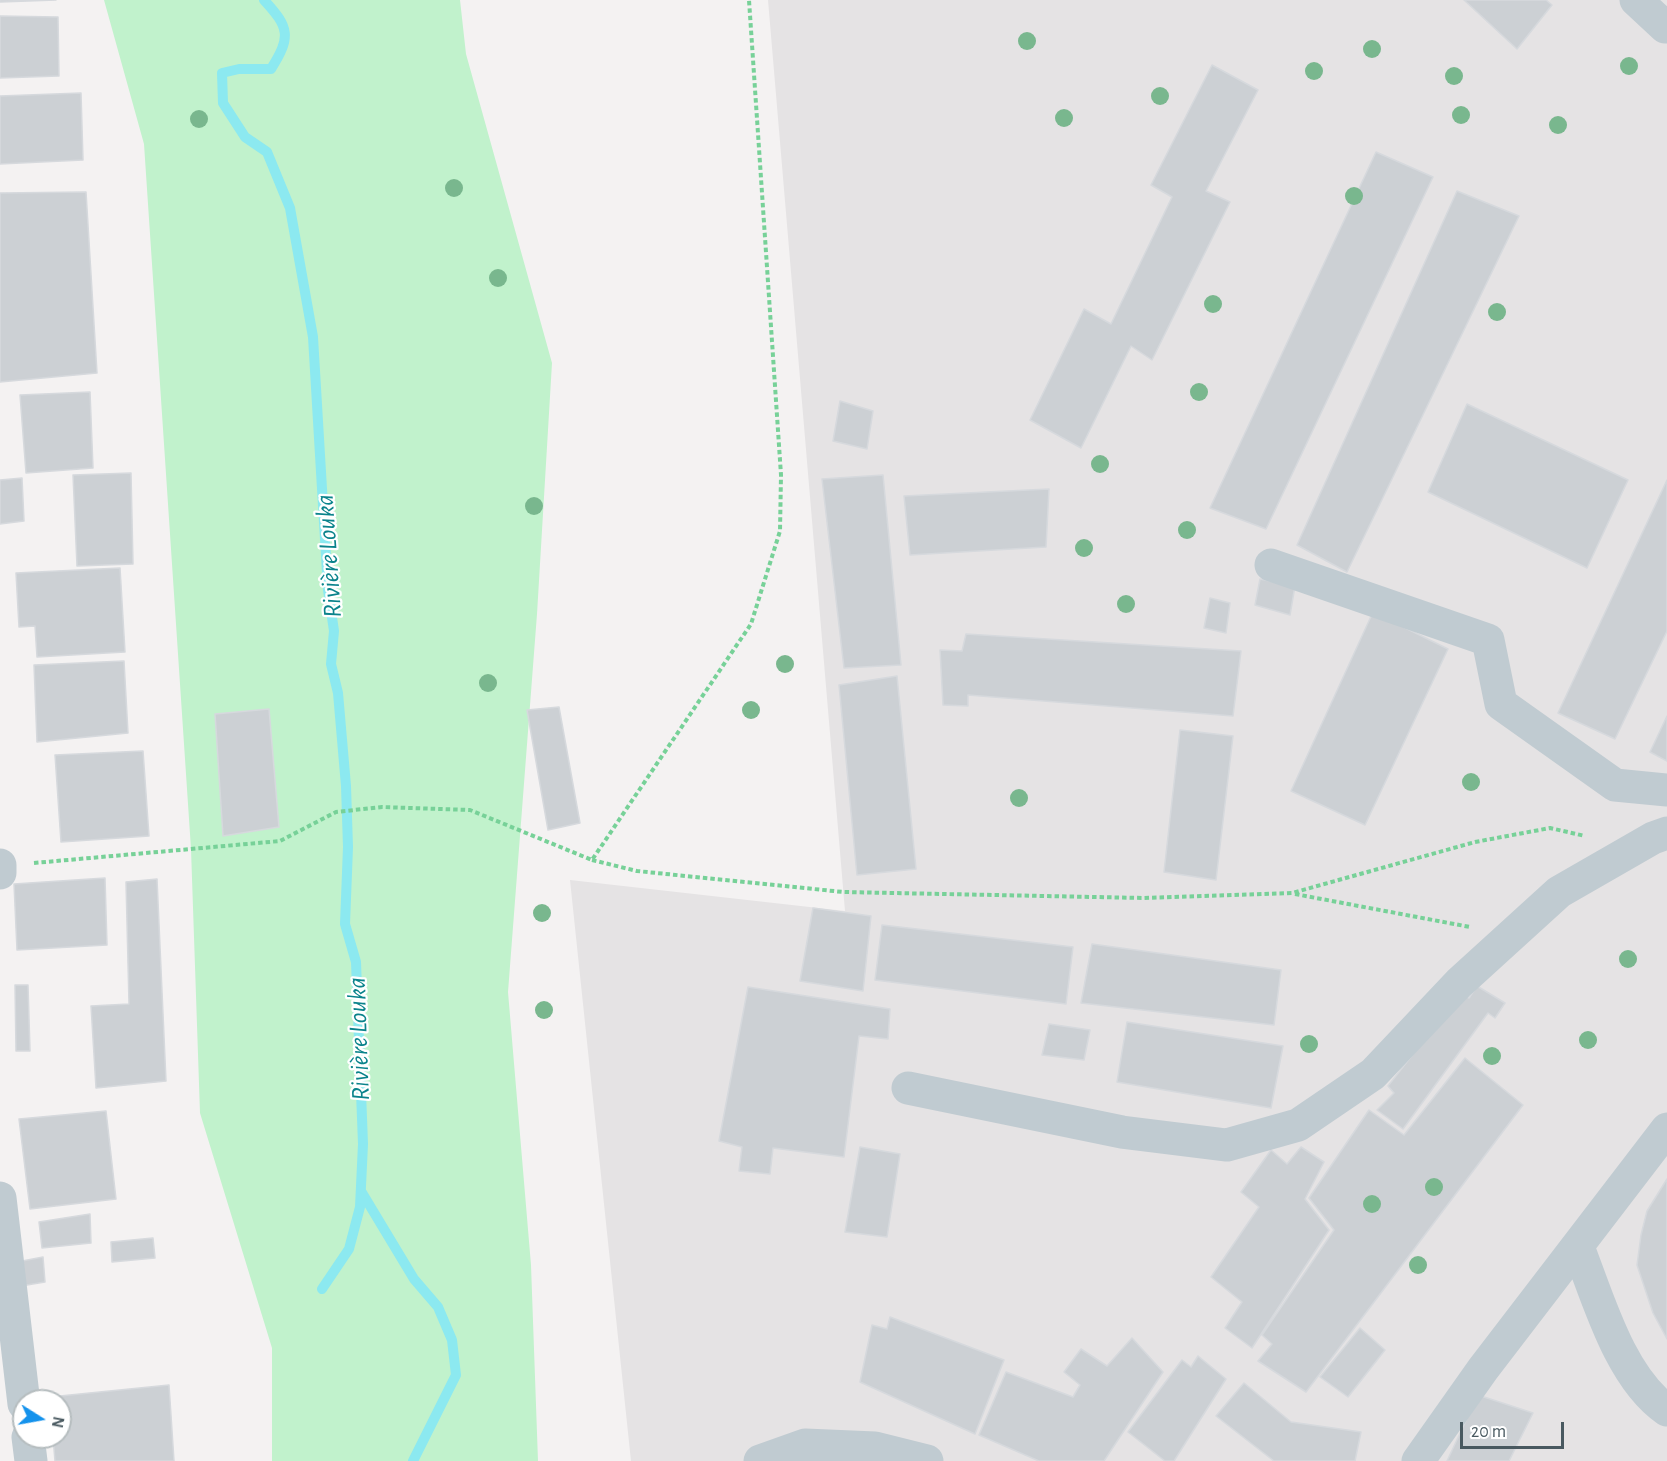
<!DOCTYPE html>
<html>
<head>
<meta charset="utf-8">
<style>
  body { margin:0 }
  #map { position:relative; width:1667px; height:1461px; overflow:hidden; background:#f4f2f2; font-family:"Alegreya Sans",sans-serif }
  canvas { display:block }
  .north { position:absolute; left:12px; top:1389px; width:60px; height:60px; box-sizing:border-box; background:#fff; border:2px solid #b6bdbf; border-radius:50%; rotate:101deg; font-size:16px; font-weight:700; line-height:24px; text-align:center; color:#495960 }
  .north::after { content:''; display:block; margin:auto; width:21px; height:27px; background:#1492ec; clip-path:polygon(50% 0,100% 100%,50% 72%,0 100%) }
  .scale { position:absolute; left:1460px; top:1422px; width:104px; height:27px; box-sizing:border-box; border:3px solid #495960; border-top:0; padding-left:8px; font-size:18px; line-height:21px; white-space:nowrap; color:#495960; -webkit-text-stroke:4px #fff; paint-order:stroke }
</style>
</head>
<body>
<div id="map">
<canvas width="1667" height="1461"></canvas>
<div class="north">N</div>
<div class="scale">20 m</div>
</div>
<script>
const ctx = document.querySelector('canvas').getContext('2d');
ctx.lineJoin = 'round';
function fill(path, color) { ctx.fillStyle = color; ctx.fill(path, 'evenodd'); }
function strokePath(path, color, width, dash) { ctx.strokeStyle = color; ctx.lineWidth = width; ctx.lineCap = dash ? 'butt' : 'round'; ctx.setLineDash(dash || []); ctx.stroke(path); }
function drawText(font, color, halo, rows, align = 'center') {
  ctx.font = font + ' "Alegreya Sans",sans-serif'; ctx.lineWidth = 4.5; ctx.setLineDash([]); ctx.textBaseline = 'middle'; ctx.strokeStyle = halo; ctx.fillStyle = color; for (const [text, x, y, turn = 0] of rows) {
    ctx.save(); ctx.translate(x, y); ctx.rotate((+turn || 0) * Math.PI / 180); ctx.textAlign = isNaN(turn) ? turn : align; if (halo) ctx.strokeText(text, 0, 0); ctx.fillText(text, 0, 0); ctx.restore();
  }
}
const education = new Path2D(`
  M768,0h899v1461h-1036l-61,-581 275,31z`);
const green = new Path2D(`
  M104,0h356l6,54 86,309 -15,251 -29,378 23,273 7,196h-266v-113l-72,-235 -9,-264 -47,-705z`);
const stream = new Path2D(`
  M264,0c26,28 27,37 7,69h-32l-17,4 1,30 22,34 22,15 23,56 23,129 15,253 6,41 -3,33 7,29 8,93 2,61 -3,77 11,38 7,182 -3,63 -11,42 -27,40
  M361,1191l53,88 24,28 14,33 4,35 -43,86`);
const building = new Path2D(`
  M0,0h56l-56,2z
  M1464,0h82l6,5 -35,44z
  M0,16l58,1 1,59 -59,2z
  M1212,65l46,25 -52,101 24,11 -78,158 -21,-14 -50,102 -51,-28 54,-111 27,15 61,-127 -21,-12z
  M81,93l2,67 -83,4v-68z
  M1376,152l57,25 -167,352 -56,-21z
  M1457,191l62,25 -172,356 -50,-27z
  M86,192l11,181 -97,9v-189z
  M90,392l3,76 -67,5 -6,-78z
  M840,401l33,10 -6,38 -34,-8z
  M1467,404l161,76 -41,88 -159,-76z
  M131,473l2,91 -56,2 -4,-91z
  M883,475l18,190 -57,3 -22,-189z
  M22,478l2,43 -24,3v-44z
  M1667,480v151l-52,108 -57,-26z
  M1049,489l-3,58 -136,8 -6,-59z
  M120,568l5,84 -88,5 -2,-31 -16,1 -3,-54z
  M1260,579l35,7 -5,29 -35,-10z
  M1210,598l20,5 -4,30 -22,-5z
  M1373,612l75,37 -83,176 -74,-34z
  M966,634l275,17 -8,65 -265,-21v11l-25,-1 -3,-55 22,1z
  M124,661l4,72 -91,9 -3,-77z
  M897,676l19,193 -59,6 -18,-190z
  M559,707l21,116 -32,7 -21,-120z
  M269,709l10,118 -56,9 -8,-122z
  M1667,716v45l-17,-9z
  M1180,730l53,6 -17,144 -52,-8z
  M143,751l6,85 -88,6 -6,-87z
  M105,878l2,67 -90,5 -3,-66z
  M157,879l9,202 -70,7 -5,-82 38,-2 -3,-122z
  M813,908l58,8 -8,75 -63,-10z
  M882,925l191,22 -7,57 -191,-24z
  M1092,944l189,26 -7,55 -193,-22z
  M15,985h13l2,66h-14z
  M1477,986l28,17 -10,15 -7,-5 -85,116 -26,-19 17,-17 -6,-7 73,-93 8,5z
  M748,987l142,22 -2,30 -29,-3 -15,121 -71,-9 -3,26 -31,-3 3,-24 -23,-6z
  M1127,1022l156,24 -12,62 -154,-26z
  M1049,1024l41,6 -6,30 -42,-5z
  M1465,1058l58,47 -217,287 -48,-31 14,-17 -10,-9 72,-105 -25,-32 60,-88 35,25z
  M106,1111l10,88 -86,10 -11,-90z
  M860,1147l40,7 -13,83 -42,-5z
  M1301,1147l23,15 -19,37 24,31 -77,118 -27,-20 17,-26 -31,-25 48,-70 -18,-15 30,-42 16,14z
  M1667,1179v160l-14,-26 -16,-48 4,-30 6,-24z
  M90,1214l1,29 -49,5 -3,-26z
  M153,1238l2,20 -43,4 -1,-20z
  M43,1257l2,25 -24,4 -4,-24z
  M890,1317l114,43 -29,74 -115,-52 12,-57 15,4z
  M1360,1328l25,22 -37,47 -28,-20z
  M1132,1338l31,34 -59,89h-65l-60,-26 27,-63 67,25 7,-12 -16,-13 17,-23 26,17z
  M1198,1356l28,23 -52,82h-9l-37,-29 54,-72 9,7z
  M1244,1383l47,39 70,10 -6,29h-81l-58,-45z
  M169,1385l5,76h-119l-2,-24h7v-36h-10v-4z
  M1478,1395l55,18 -24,48h-62z`);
const path = new Path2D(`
  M592,860l45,11 206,21 301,6 148,-5 183,-51 75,-14 35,8
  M34,863l246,-22 56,-29 46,-5 88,3 122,50 159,-236 29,-93 1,-56 -32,-475
  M1295,894l175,33`);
const minor = new Path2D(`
  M1636,0l29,27
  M1271,565l217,75 13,64 114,81 52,5
  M0,865v8
  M908,1088l214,44 105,13 71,-20 75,-51 86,-91 100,-91 94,-54 14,-5
  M0,1198l24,206
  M1578,1247c20,51 42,131 89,163
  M28,1437l3,24
  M760,1461l45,-16 70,3 52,13
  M1418,1461l65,-92 184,-240`);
const trees = [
  [1027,41],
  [1372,49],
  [1629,66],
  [1314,71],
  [1454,76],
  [1160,96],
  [1461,115],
  [1064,118],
  [199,119],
  [1558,125],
  [454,188],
  [1354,196],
  [498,278],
  [1213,304],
  [1497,312],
  [1199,392],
  [1100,464],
  [534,506],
  [1187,530],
  [1084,548],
  [1126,604],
  [785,664],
  [488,683],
  [751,710],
  [1471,782],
  [1019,798],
  [542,913],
  [1628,959],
  [544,1010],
  [1588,1040],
  [1309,1044],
  [1492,1056],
  [1434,1187],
  [1372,1204],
  [1418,1265]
];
const waterNames = [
  ["Rivière Louka",329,556,-94],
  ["Rivière Louka",359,1039,-92]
];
fill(education, '#e5e3e4');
fill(green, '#c1f2cc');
strokePath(stream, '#8ce9f0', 10);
fill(building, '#ccd0d4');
strokePath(building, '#d6d9dd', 1.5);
strokePath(path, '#77d198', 4, [4.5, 3]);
strokePath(minor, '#c0cbd1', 33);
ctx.fillStyle = '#79b78e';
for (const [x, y] of trees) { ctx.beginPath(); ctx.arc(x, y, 9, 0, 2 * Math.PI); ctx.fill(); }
drawText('italic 26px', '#0a838b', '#fff', waterNames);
</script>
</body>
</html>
